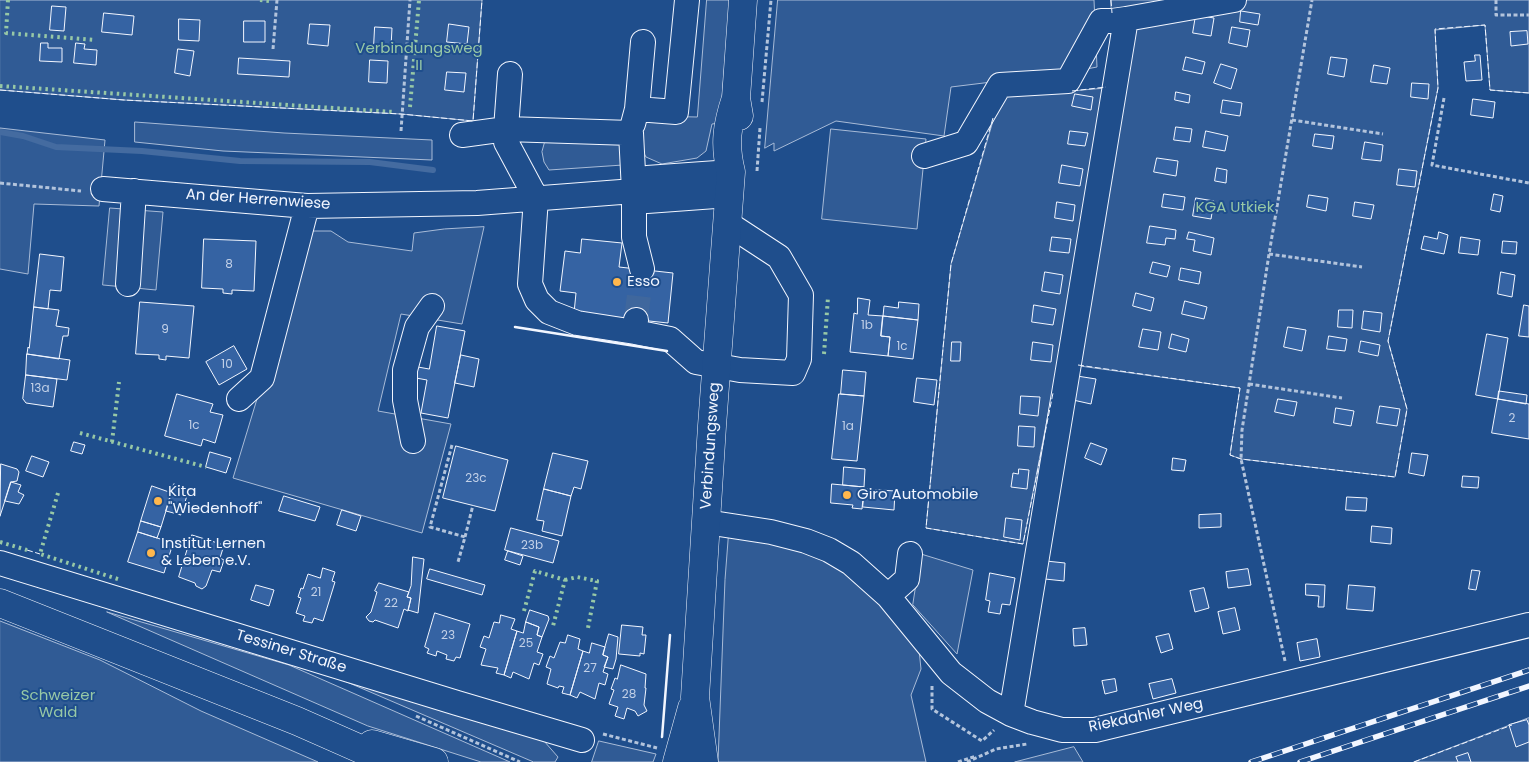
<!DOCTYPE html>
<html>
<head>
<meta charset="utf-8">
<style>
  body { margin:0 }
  canvas { display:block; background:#1f4e8c }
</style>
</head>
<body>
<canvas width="1529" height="762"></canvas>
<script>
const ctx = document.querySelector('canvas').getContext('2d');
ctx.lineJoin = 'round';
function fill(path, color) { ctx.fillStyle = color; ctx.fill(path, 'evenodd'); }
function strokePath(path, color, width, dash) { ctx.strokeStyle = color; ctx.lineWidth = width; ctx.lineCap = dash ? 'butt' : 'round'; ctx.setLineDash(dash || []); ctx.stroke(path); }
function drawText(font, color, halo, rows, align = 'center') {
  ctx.font = font + ' Poppins,sans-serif'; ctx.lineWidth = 4; ctx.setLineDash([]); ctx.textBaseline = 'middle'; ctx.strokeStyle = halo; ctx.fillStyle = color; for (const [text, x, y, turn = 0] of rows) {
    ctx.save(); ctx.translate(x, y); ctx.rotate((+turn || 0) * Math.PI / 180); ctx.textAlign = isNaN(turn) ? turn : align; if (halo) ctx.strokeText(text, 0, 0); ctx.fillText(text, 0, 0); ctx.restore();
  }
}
const built = new Path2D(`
  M0,0h482l-9,121 -72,-7 -277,-14 -124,-10z
  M707,0h23l-10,123 -8,1 -6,27 -9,7 -35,6 -16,-7 -7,-13 7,-28 51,1z
  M778,0h316l3,67 -32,6 -114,14 -7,49 -108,-15 -62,30v-8l-9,5z
  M1111,0h418v93l-39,-3 -5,-65 -50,5 3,58 -50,253 19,68 -12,68 -154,-18 -11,-4 10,-67 -182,-25 -35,181 -97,-16 25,-264 49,-167 106,-9 6,-67z
  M135,122l149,11 148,7v20l-209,-9 -88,-9z
  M0,128l105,12 -6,66 -65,-2 -6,70 -28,-5z
  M831,129l95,10 -9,90 -95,-10z
  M545,142l75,2 3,21 -74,5 -5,-8 -2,-10z
  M110,208l53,4 -7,78 -53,-5z
  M484,227l-22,97 -61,-10 -23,97 73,13 -29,109 -189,-55 75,-247h23l17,11 64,9 2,-18 30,-4z
  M729,533l51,11 58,21 28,19 53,66 2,19 -10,26 15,67h-208l7,-182z
  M921,554l52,16 -16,84 -44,-49z
  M107,612l182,53 221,97h-29l-113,-36z
  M0,621l100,39 101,51 117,51h-318z
  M333,676l211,65 14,16 -3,5h-21z
  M1529,718v44h-115z
  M599,741l57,13 -3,8h-61z
  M1074,747l9,15h-68z`);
const stream = new Path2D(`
  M0,132l23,4 33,11 86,4 98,10 130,1 63,8`);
const building = new Path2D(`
  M52,6l14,1 -2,24 -14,-1z
  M1241,11l19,3 -2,11 -18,-3z
  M104,13l30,3 -2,19 -30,-3z
  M1196,15l18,3 -3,18 -18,-3z
  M179,19l21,1 -1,21 -20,-1z
  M244,21h21v21h-21z
  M310,24l20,1 -2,21 -20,-2z
  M449,24l20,3 -2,17 -20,-2z
  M375,27l17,1 -1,19 -17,-1z
  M1232,27l18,3 -3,17 -18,-4z
  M1527,31l1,13 -17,2 -1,-14z
  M41,43h7v5h14v14l-22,-1z
  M76,43l9,1 -1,5 13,1 -1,15 -22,-2z
  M178,49l16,2 -4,25 -15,-3z
  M1475,55h5l2,25 -16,1 -2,-19 11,-1z
  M1186,57l19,5 -3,12 -19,-4z
  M1331,57l16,2 -3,18 -16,-3z
  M239,58l51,3 -1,16 -51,-3z
  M370,60l18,1 -1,22 -18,-1z
  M1221,64l16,5 -6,20 -17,-6z
  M1374,65l16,3 -3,16 -16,-2z
  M447,72l19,1 -2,19 -19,-2z
  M1412,83l17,1 -1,15 -17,-2z
  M1176,92l14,3 -1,8 -14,-3z
  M1075,94l18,3 -2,13 -19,-4z
  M1473,99l22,3 -2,16 -22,-3z
  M1223,100l19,3 -2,13 -19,-3z
  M1176,127l16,2 -2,13 -16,-2z
  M1070,131l18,2 -3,13 -17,-2z
  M1206,131l22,5 -3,15 -22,-4z
  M1315,134l19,2 -2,13 -19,-3z
  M1365,142l18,3 -2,16 -19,-2z
  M1157,158l21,3 -2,15 -22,-4z
  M1062,165l21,4 -3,17 -21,-3z
  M1217,168l10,2 -1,13 -11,-2z
  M1399,169l18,2 -2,16 -18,-2z
  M1164,194l21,3 -2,13 -21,-3z
  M1494,194l9,2 -3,16 -9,-2z
  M1309,195l19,3 -2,13 -19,-4z
  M1196,198l18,3 -3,18 -18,-3z
  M1057,202l18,3 -2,16 -18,-3z
  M1355,202l19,3 -3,14 -18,-3z
  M1150,226l26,4 -1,9 -9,-1 -1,7 -18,-2z
  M1189,232l25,6 -3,17 -18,-4 2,-11 -8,-1z
  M1439,232l9,3 -4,19 -23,-5 3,-13 13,3z
  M1052,237l19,2 -2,14 -19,-2z
  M1461,237l19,3 -2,15 -19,-2z
  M204,239l52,2 -2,50 -22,-1v4l-9,-1v-4l-21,-1z
  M582,239l40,4 -3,24 54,6 -5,50 -94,-10 2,-20 -16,-2 5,-40 15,2z
  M1503,241l14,1 -1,12 -14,-1z
  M40,254l24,3 -3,34 -11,-1 -2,19 -14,-2z
  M1153,262l17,4 -3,11 -17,-4z
  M1181,268l20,4 -2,12 -20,-4z
  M1045,272l18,3 -3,19 -18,-3z
  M1501,272l14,3 -3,22 -14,-3z
  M1136,293l18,5 -3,13 -18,-5z
  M858,298l12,2 -2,15 15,1 -2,20 9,1 -2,19 -38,-4 4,-39 3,1z
  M1185,301l22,6 -3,12 -22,-5z
  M140,302l54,4 -5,52 -23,-2v4l-7,-1v-4l-23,-1z
  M899,302l20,2 -1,16 -35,-4 1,-10 14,2z
  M1034,305l22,4 -3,16 -21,-3z
  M1524,305l5,1v31l-10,-1z
  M34,307l25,3 -3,16 13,2 -1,8h-5l-4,23 -32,-5 1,-7 1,1z
  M1339,310h14l-1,18 -14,-1z
  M1364,311l18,2 -2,19 -18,-3z
  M883,316l35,4 -5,39 -25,-3 2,-19 -9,-1z
  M437,326l28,5 -17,87 -27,-5 6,-33 -11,-2 2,-11 11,2z
  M1288,327l18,3 -4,21 -18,-4z
  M1143,329l18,3 -3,18 -19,-3z
  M1172,334l17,5 -3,13 -17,-4z
  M1487,334l21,4 -10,61 -22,-4z
  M1329,336l18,3 -2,12 -18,-2z
  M1361,341l19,4 -2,11 -19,-4z
  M952,342h9l-1,19h-9z
  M1033,342l20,3 -2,17 -20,-2z
  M234,346l13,23 -28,16 -13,-23z
  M27,354l43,6 -3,20 -41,-5z
  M461,355l18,4 -5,28 -19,-4z
  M843,370l23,2 -2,24 -23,-2z
  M26,375l31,4 -4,28 -27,-4 -3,-4z
  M1077,376l19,3 -5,25 -18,-4z
  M917,378l20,2 -3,25 -20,-3z
  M1499,391l28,4 -1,9 -28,-5z
  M177,394l36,10 -3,8 13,3 -8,28 -12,-4 -2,7 -36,-10z
  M839,394l25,2 -7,65 -25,-2z
  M1021,396l19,1 -2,19 -18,-2z
  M1278,399l19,3 -3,14 -19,-4z
  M1498,399l31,5v35l-37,-6z
  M1380,406l20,3 -3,17 -20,-3z
  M1336,408l18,3 -3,15 -17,-3z
  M1019,426l16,1 -1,20 -16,-1z
  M74,442l11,3 -3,9 -11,-3z
  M1091,443l16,6 -6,16 -16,-7z
  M456,446l52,14 -13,51 -52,-13z
  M210,452l21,6 -5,15 -20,-6z
  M553,453l35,8 -7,28 -7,-2 -3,9 -27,-7z
  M1412,453l16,2 -4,21 -15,-3z
  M32,456l17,6 -6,15 -17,-6z
  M1173,458l13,2 -2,11 -12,-1z
  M1,464l16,5 2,3 -2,9 -6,1 -11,34z
  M844,467l21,2 -1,18 -21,-2z
  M1019,469l10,1 -2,19 -16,-2 2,-14 5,1z
  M1463,476l16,1 -1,11 -16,-1z
  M11,482l10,3 -3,7 6,3 -5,9 -14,-3z
  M174,484l15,5 -8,26 -15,-4z
  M832,484l32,3 -2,22 -10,-1 1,-3 -22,-2z
  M152,486l17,6 1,-5 3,1 -12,39 -20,-6z
  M544,489l27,7 -9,40 -20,-5 2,-10 -7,-1z
  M865,489l30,2 -1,19 -31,-3z
  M284,496l36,11 -5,14 -36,-10z
  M1347,497l20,1 -1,13 -20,-1z
  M342,510l19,6 -5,15 -19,-6z
  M1221,514v13l-22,1v-13z
  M1006,518l16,2 -2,20 -16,-3z
  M141,521l20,6 -4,11 -19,-6z
  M1372,526l20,2 -1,16 -20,-2z
  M511,528l48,13 -6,22 -48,-13z
  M138,532l35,11 -9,30 -36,-11z
  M192,535l32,10 -4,13 4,2 -4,12 -8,-2 -6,16 -4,3 -6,-3 -1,-3 -16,-6z
  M508,551l15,5 -3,9 -15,-5z
  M413,557l11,2 -6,54 -10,-3 3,-12 -4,-1 4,-11z
  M1046,561l19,2 -1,18 -19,-2z
  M323,568l12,4 -3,9 3,1 -12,39 -9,-3 -2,5 -9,-2 2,-5 -9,-3 5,-15 -3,-1 3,-9 2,1 5,-15 12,4z
  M430,569l55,16 -3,10 -55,-16z
  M1248,569l3,16 -23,3 -2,-16z
  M1472,570l8,1 -4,19 -7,-1z
  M990,573l25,5 -5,27 -8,-1 -2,10 -12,-2 2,-11 -4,-1z
  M379,583l30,9 -2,5 4,1 -3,13 -4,-2 -6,19 -23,-8 -2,2 -4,-1 -3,-4 5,-5 6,-20 -2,-1z
  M1306,584l19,1 -1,22h-6l1,-11 -13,-1z
  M256,585l18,5 -5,16 -18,-6z
  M1349,585l26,2 -2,24 -26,-2z
  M1204,588l5,20 -14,4 -5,-21z
  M1235,608l5,22 -17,4 -5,-22z
  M530,610l18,6 1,3 -7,18 -5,-2 2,-8 -13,-5z
  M435,613l35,11 -10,34 -4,-1 -2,4 -8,-2 1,-4 -10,-4 -1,5 -9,-3 2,-4 -4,-2z
  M501,615l14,4 -4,10 6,2 -13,44 -8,-2 2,-5 -17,-3 5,-16 -6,-2 4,-11 5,2 5,-16 5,1z
  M526,622l13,5 -2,8 5,2 -5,15 6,2 -4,11 -5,-2 -5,16 -16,-7 -2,6 -7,-3 13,-44 6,2z
  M622,625l21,2 -1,8h4l-2,19 -4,-1v3l-21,-2z
  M1085,628l2,17 -13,1 -1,-17z
  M609,634l9,3 -2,22 -3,10 -9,-2 4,-10 -5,-2z
  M1169,634l4,15 -12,4 -5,-16z
  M568,635l12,4 -2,10 5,2 -13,44 -8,-2 2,-6 -5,-1 -1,2 -11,-4 4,-15 -5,-2 4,-11 4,2 6,-16 5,1z
  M1317,639l3,18 -20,4 -3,-18z
  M592,643l13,4 -2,8 5,2 -5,15 5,2 -3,11 -6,-2 -4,16 -15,-7 -3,6 -7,-3 13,-44 6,2z
  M621,665l25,9 -1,14h1l-2,17 3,6 -9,5 -3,-5 -8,-3 -3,11 -9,-3 3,-9 -9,-3 5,-14 -3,-1 4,-11 2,1z
  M1115,679l2,12 -12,3 -3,-13z
  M1172,679l4,14 -23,6 -4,-15z
  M1527,720l2,5v17l-13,5 -7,-22z
  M1468,753l3,9h-13l-2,-5z`);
const minorTunnel = new Path2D(`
  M636,320l6,-51`);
const path = new Path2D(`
  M1496,0v15h33
  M273,49l4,-49
  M1444,98l-12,67 97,18
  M762,102l9,-102
  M1292,120l91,14
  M401,131l9,-131
  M757,171l3,-43
  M0,183l81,8
  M1269,254l93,13
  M1249,384l93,14
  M452,445l-22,82 35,10 -7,25
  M465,537l8,-32
  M1285,661l-44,-202 1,-29 27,-176 43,-254
  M932,686v23l50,32 12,-11
  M416,716l104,46
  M603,734l54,14
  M958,762l18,-6
  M967,762l29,-13 31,-5`);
const minor = new Path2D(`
  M637,109l39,3 11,-112
  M633,124l4,-15 6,-67
  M462,135l44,-6 4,-55
  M924,156l42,-13 34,-58 68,-4 33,-60h11l14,-2
  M103,189l204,17 170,-3 157,-12 13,10 82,-6
  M634,191l13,-13 84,-6
  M128,284l6,-93
  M636,320l-1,12 35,7 26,23 44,8 53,3 6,-14 2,-64 -22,-38 -52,-34
  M635,332l-58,-9 -28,-11 -12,-12 -7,-16 6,-86 -30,-56v-13l125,4 3,58v46l8,32
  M239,399l23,-21 45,-172
  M413,441l-8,-41v-30l12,-43 15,-21
  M706,522l65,10 35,9 23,9 22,13 37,33 63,77 36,28 24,13 21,8 30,8h33l434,-105
  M0,563l457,140 125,37
  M888,596l19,-17 3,-25
  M1011,714l115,-695 108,-19`);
const major = new Path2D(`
  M739,116l-3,-18 7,-98
  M0,603l297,118 93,41
  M372,744l62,18
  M677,762l15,-54
  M704,762l-9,-65 17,-271 19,-254c-7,-28 -4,-47 5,-74`);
const rail = new Path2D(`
  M1251,762l278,-92
  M1300,762l229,-76`);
const hedge = new Path2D(`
  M8,0l-2,33 89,7
  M260,0l10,1
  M0,86l394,26
  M410,107l9,-107
  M824,354l4,-57
  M80,433l126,34
  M112,442l7,-60
  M58,493l-18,61 81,26
  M0,542l27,8
  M565,580l12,-3 20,4 -9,47
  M524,611l11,-40 30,9 -12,46`);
const fence = new Path2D(`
  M1111,0l1,13
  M0,90l124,10 277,14 72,7 9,-121
  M1072,91l34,-4
  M993,118l-42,146 -25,264 97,16 30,-151
  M1078,365l162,23 -10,67 11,4 154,18 12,-68 -19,-68 50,-253 -3,-59 50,-4 5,65 39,3
  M27,550l13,4
  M1414,762l98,-37`);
const wall = new Path2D(`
  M515,327l152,24
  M662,737l8,-102`);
const markers = [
  [617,282,5,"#ffb74d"],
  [847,495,5,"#ffb74d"],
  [158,501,5,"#ffb74d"],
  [151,553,5,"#ffb74d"]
];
const numberNames = [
  ["8",229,265],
  ["1b",867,326],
  ["9",165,330],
  ["1c",902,347],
  ["10",227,365],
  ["13a",40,389],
  ["2",1512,419],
  ["1c",194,426],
  ["1a",848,427],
  ["23c",476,479],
  ["23b",532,546],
  ["21",316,593],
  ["22",391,604],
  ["23",448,636],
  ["25",526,644],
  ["27",590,669],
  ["28",629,695]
];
const parkNames = [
  ["Verbindungsweg",419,49],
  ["II",419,66],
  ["KGA Utkiek",1235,208],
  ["Schweizer",58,696],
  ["Wald",58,713]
];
const streetNames = [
  ["An der Herrenwiese",258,200,4],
  ["Verbindungsweg",711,446,-86],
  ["Tessiner Straße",291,652,17],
  ["Riekdahler Weg",1146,716,-12]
];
const poiNames = [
  ["Esso",627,282],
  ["Kita",168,492],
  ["\"Wiedenhoff\"",168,509],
  ["Giro Automobile",857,495],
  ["Institut Lernen",161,544],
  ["& Leben e.V.",161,561]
];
fill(built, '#305b95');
strokePath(built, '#a8bbd7', 1);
strokePath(stream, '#446ba0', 6);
fill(building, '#3563a3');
strokePath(building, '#f2f6ff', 1);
strokePath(minorTunnel, '#3f679d', 24, [24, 12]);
strokePath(minor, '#f2f6ff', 26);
strokePath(major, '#f2f6ff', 29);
strokePath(path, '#b3c4dc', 3, [4, 2.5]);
strokePath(minor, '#1f4e8c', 24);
strokePath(major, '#1f4e8c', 28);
strokePath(rail, '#f2f6ff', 5.5);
strokePath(rail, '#1f4e8c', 4, [11]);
strokePath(hedge, '#97c8a6', 4, [2.5, 4]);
strokePath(fence, '#f2f6ff', 1, [6, 2.5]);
strokePath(wall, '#f2f6ff', 2.5);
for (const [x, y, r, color] of markers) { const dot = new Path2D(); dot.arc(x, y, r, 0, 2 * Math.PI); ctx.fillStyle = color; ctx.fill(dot); strokePath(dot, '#1f4e8c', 2); }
drawText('12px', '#c3d1e8', null, numberNames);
drawText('15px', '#97c8a6', '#1f4e8c', parkNames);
drawText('15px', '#f2f6ff', '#1f4e8c', streetNames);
drawText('15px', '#f2f6ff', '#1f4e8c', poiNames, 'left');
</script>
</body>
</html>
